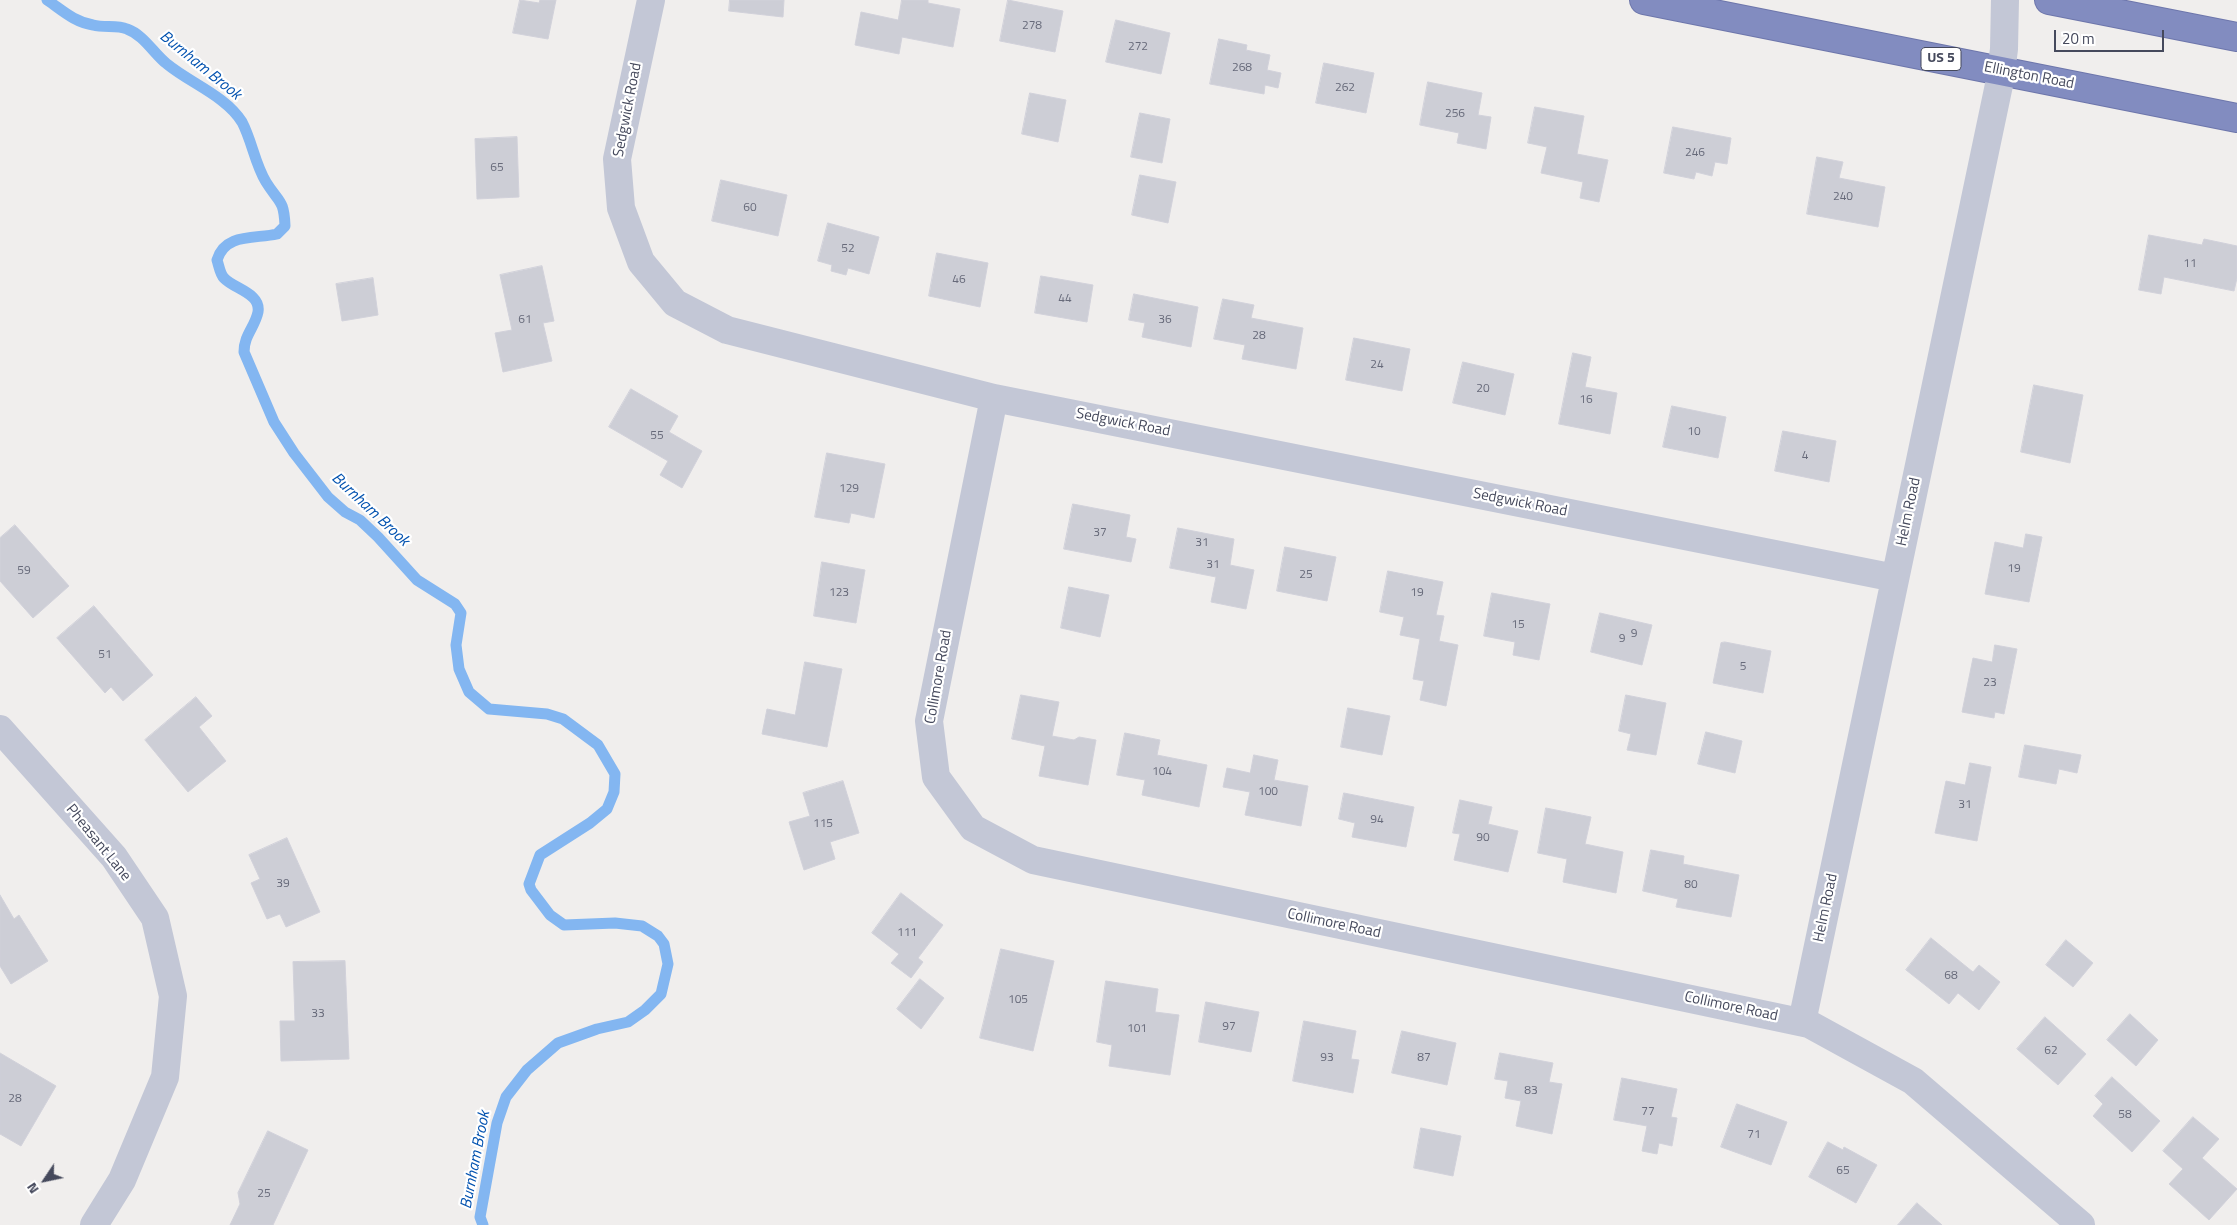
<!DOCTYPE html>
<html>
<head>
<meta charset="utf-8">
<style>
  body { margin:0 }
  #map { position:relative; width:2237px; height:1225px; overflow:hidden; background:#f0eeed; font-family:"Titillium Web",sans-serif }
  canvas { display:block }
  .north { position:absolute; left:20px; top:1155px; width:50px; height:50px; -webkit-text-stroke:4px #fff; paint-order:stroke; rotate:236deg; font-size:14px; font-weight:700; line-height:20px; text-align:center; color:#45495c }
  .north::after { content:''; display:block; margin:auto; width:18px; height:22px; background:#45495c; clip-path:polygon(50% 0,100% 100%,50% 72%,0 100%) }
  .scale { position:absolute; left:2054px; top:30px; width:110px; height:22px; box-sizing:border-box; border:2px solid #45495c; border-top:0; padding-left:6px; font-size:15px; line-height:18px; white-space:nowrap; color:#45495c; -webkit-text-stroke:4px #fff; paint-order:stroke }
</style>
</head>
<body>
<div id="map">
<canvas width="2237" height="1225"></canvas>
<div class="north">N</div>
<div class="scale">20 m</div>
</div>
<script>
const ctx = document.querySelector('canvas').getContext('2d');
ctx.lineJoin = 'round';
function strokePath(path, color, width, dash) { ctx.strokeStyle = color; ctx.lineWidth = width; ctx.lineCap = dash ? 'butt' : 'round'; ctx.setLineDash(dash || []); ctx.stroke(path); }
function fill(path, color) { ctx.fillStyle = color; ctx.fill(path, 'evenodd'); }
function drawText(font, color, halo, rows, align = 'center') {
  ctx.font = font + ' "Titillium Web",sans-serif'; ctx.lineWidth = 4.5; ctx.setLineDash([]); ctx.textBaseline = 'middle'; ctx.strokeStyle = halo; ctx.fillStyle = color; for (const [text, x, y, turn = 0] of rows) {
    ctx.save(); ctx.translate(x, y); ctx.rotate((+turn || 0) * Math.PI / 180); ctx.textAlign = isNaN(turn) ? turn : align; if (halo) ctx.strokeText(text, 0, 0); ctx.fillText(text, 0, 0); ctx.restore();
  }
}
const stream = new Path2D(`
  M47,0c15,10 27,22 46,25 11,3 24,0 34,4 17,6 27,25 40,35 23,19 59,32 75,58 10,19 13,42 24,60 13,21 18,17 19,44l-8,8c-22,5 -52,-1 -60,26 2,6 3,14 7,18 10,11 37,15 34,34 -3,15 -14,23 -14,40l30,70 20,31 34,44 17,15 15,8 18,17 39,43 38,24 6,9 -5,32 3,24 10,23 20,17 58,5 16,5 35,26 17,29 -1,18 -7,17 -17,14 -50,32 -11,29 2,6 19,25 14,10 51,-2 27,3 16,10 6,8 4,20 -7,30 -16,16 -17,12 -31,7 -39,14 -31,27 -21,27 -9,26 -17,94 3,8`);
const building = new Path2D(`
  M520,0l19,3 1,-3h16l-8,39 -35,-6z
  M730,0h54l-1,17 -54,-6z
  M902,0h26v3l32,6 -7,38 -51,-10 -3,17 -44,-9 6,-33 37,8z
  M1008,0l55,11 -8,41 -55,-11z
  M1116,20l54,13 -9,41 -55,-12z
  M1219,39l28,6 -1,5 24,5 -3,15 14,3 -3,15 -13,-3 -1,9 -54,-10z
  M1324,63l50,10 -8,40 -50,-10z
  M1428,82l54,11 -4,22 13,2 -5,32 -29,-6 2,-10 -39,-8z
  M1030,93l36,7 -8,42 -36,-8z
  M1535,107l49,9 -7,38 31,6 -9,42 -19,-4 3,-16 -42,-9 6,-26 -19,-4z
  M1140,113l30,6 -8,44 -31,-6z
  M1673,127l58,11 -4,26 -12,-2 -3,14 -16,-4 -2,7 -30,-6z
  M517,137l2,60 -42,2 -2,-60z
  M1817,157l26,5 -4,16 46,9 -7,40 -71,-13z
  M1140,175l36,7 -8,41 -36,-8z
  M721,180l66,15 -9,41 -66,-15z
  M828,223l51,14 -10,37 -21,-6 -2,7 -15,-4 1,-6 -14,-4z
  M2149,235l53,10 2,-6 33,7v32l-3,13 -70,-14 -3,17 -22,-4z
  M937,253l51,10 -8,44 -51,-11z
  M542,266l12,55 -11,2 9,38 -49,11 -8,-39 17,-3 -12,-55z
  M1041,276l52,9 -6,37 -52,-9z
  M373,278l5,37 -36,6 -6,-37z
  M1134,294l64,13 -7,40 -49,-10 3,-14 -16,-3z
  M1223,299l31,6 -3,13 52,10 -7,41 -54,-10 3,-14 -31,-6z
  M1354,338l56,11 -8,42 -56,-11z
  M1573,353l18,4 -6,30 32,6 -7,41 -51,-10z
  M1463,362l51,12 -9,41 -52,-12z
  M2034,385l49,10 -13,68 -49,-11z
  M631,389l47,27 -9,16 33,19 -20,37 -22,-13 8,-14 -59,-34z
  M1672,406l54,11 -8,41 -55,-11z
  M1783,431l53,10 -7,41 -54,-11z
  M827,453l58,11 -11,54 -23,-5 -2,10 -34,-6z
  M1073,504l57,11 -4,22 10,2 -5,23 -67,-13z
  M15,525l54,61 -36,32 -33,-37v-43z
  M1178,528l56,11 -4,26 24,5 -8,39 -35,-7 5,-25 -46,-9z
  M2026,534l16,3 -13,65 -44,-8 10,-52 28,6z
  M1285,547l51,10 -9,44 -50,-10z
  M822,562l43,8 -9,53 -42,-7z
  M1388,571l55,11 -7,33 8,1 -5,25 19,4 -12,61 -26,-6 4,-19 -11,-2 7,-40 -20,-4 4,-18 -24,-5z
  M1069,587l40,8 -9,42 -39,-9z
  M1492,593l58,11 -11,56 -26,-5 2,-13 -31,-6z
  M94,606l59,69 -30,26 -12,-14 -6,6 -48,-55z
  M1600,613l52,12 -10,40 -51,-13z
  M1725,642l46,9 -8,42 -50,-10 8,-40z
  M1995,645l22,4 -13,65 -9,-2 -1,6 -32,-6 11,-54 19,4z
  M805,662l37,7 -15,78 -65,-13 5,-25 28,6z
  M1021,695l38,7 -7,34 22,4 5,-3 17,3 -8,45 -49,-9 6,-30 -33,-7z
  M1626,695l40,8 -10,52 -29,-5 4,-16 -12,-3z
  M196,697l16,19 -13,11 27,34 -38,31 -43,-52z
  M1348,708l42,8 -8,39 -41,-8z
  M1706,732l36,9 -7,32 -37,-9z
  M1125,733l35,7 -3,15 50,10 -8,42 -57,-12 3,-15 -28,-5z
  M2025,745l56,10 -4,18 -18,-4 -3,15 -37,-7z
  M1254,755l24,5 -4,20 34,6 -7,40 -56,-11 5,-23 -27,-5 4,-19 23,5z
  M1970,763l21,4 -14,74 -42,-8 11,-52 19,4z
  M843,781l16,52 -29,9 5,17 -31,11 -15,-48 21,-6 -7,-23z
  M1344,793l70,14 -8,40 -54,-10 3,-14 -16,-4z
  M1460,800l32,7 -4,17 30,7 -10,41 -54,-12 6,-26 -7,-1z
  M1546,808l45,9 -6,27 38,8 -7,41 -53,-11 4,-23 -29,-6z
  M287,838l33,74 -34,15 -6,-13 -13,5 -16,-36 9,-4 -11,-24z
  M1651,850l33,6 -1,8 56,11 -8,42 -55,-10 2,-8 -35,-8z
  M901,893l42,32 -25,33 5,4 -12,16 -20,-15 8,-9 -27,-21z
  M0,895l14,24 5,-4 29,46 -37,23 -11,-18z
  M1931,938l42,34 6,-7 21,17 -21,28 -21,-17 -9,11 -43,-34z
  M2066,940l27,23 -20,24 -27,-22z
  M1001,949l53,12 -21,90 -53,-13z
  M345,961l4,98 -68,2 -1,-40h15l-2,-59z
  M920,979l24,19 -23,31 -24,-20z
  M1106,981l52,8 -3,23 24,3 -9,60 -61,-9 3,-21 -15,-3z
  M1206,1002l53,10 -8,40 -52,-10z
  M2130,1014l28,26 -22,26 -29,-26z
  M2045,1017l41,37 -28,31 -41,-36z
  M1304,1021l52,10 -5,28 8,1 -6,33 -60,-12z
  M1402,1031l54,12 -9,42 -55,-12z
  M0,1053l56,33 -35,60 -21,-12z
  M1500,1053l53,10 -4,19 13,2 -10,50 -36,-8 5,-25 -16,-3 3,-17 -13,-2z
  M2112,1077l48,44 -28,31 -39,-36 10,-12 -8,-8z
  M1622,1078l55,11 -6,28 6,1 -5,28 -13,-3 -2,11 -15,-3 5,-25 -33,-6z
  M1737,1104l50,18 -16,43 -50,-18z
  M2193,1117l26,22 -17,19 35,31 -28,31 -40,-36 14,-15 -20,-18z
  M1421,1128l40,8 -8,40 -39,-8z
  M268,1131l40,19 -35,75h-43l10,-21 -2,-11z
  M1828,1142l15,8 1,-3 33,18 -21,38 -47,-26z
  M1917,1203l25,22h-44z`);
const street = new Path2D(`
  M651,0l-34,159 4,49 20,54 34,41 52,27 267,68 901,180
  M994,398l-65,323 7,56 37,51 60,32 776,164 104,57 168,144
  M0,729l114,128 41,61 18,78 -8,81 -43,103 -28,45
  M1802,1022l198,-942 4,-31 1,-49`);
const highway = new Path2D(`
  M1644,0l593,118
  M2049,0l188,37`);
const numberNames = [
  ["278",1032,26],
  ["272",1138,47],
  ["268",1242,68],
  ["262",1345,88],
  ["256",1455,114],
  ["246",1695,153],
  ["65",497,168],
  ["240",1843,197],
  ["60",750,208],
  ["52",848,249],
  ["11",2190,264],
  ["46",959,280],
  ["44",1065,299],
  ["61",525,320],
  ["36",1165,320],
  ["28",1259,336],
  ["24",1377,365],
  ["20",1483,389],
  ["16",1586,400],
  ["10",1694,432],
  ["55",657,436],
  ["4",1805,456],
  ["129",849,489],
  ["37",1100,533],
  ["31",1202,543],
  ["31",1213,565],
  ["19",2014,569],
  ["59",24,571],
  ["25",1306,575],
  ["123",839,593],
  ["19",1417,593],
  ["15",1518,625],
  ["9",1634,634],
  ["9",1622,639],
  ["51",105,655],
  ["5",1743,667],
  ["23",1990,683],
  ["104",1162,772],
  ["100",1268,792],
  ["31",1965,805],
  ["94",1377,820],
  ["115",823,824],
  ["90",1483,838],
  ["39",283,884],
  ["80",1691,885],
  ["111",907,933],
  ["68",1951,976],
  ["105",1018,1000],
  ["33",318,1014],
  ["97",1229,1027],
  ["101",1137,1029],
  ["62",2051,1051],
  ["93",1327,1058],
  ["87",1424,1058],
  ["83",1531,1091],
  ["28",15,1099],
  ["77",1648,1112],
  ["58",2125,1115],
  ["71",1754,1135],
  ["65",1843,1171],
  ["25",264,1194]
];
const shields = [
  [1941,59,40]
];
const shieldNames = [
  ["US 5",1941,59]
];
const streetNames = [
  ["Ellington Road",2029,76,11],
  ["Sedgwick Road",628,110,-79],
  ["Sedgwick Road",1123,423,11],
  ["Sedgwick Road",1520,503,11],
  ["Helm Road",1909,512,-78],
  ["Collimore Road",939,677,-80],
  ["Pheasant Lane",98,843,51],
  ["Helm Road",1826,908,-78],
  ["Collimore Road",1334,924,12],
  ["Collimore Road",1731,1007,12]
];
const waterNames = [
  ["Burnham Brook",200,66,39],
  ["Burnham Brook",370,510,43],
  ["Burnham Brook",476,1160,-79]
];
strokePath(stream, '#83b6f1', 11);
fill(building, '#cdced6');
strokePath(building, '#d1d1da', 1);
strokePath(highway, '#6d76ab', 30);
strokePath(street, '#c3c7d6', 28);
strokePath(highway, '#828cc0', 28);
drawText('12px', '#676a7a', null, numberNames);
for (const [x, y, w] of shields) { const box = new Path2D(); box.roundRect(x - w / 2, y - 11.5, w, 23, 4); ctx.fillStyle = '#fff'; ctx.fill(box); strokePath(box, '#45495c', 1); }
drawText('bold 14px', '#45495c', null, shieldNames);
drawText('15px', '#45495c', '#fff', streetNames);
drawText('italic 16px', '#0453b0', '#fff', waterNames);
</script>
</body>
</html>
